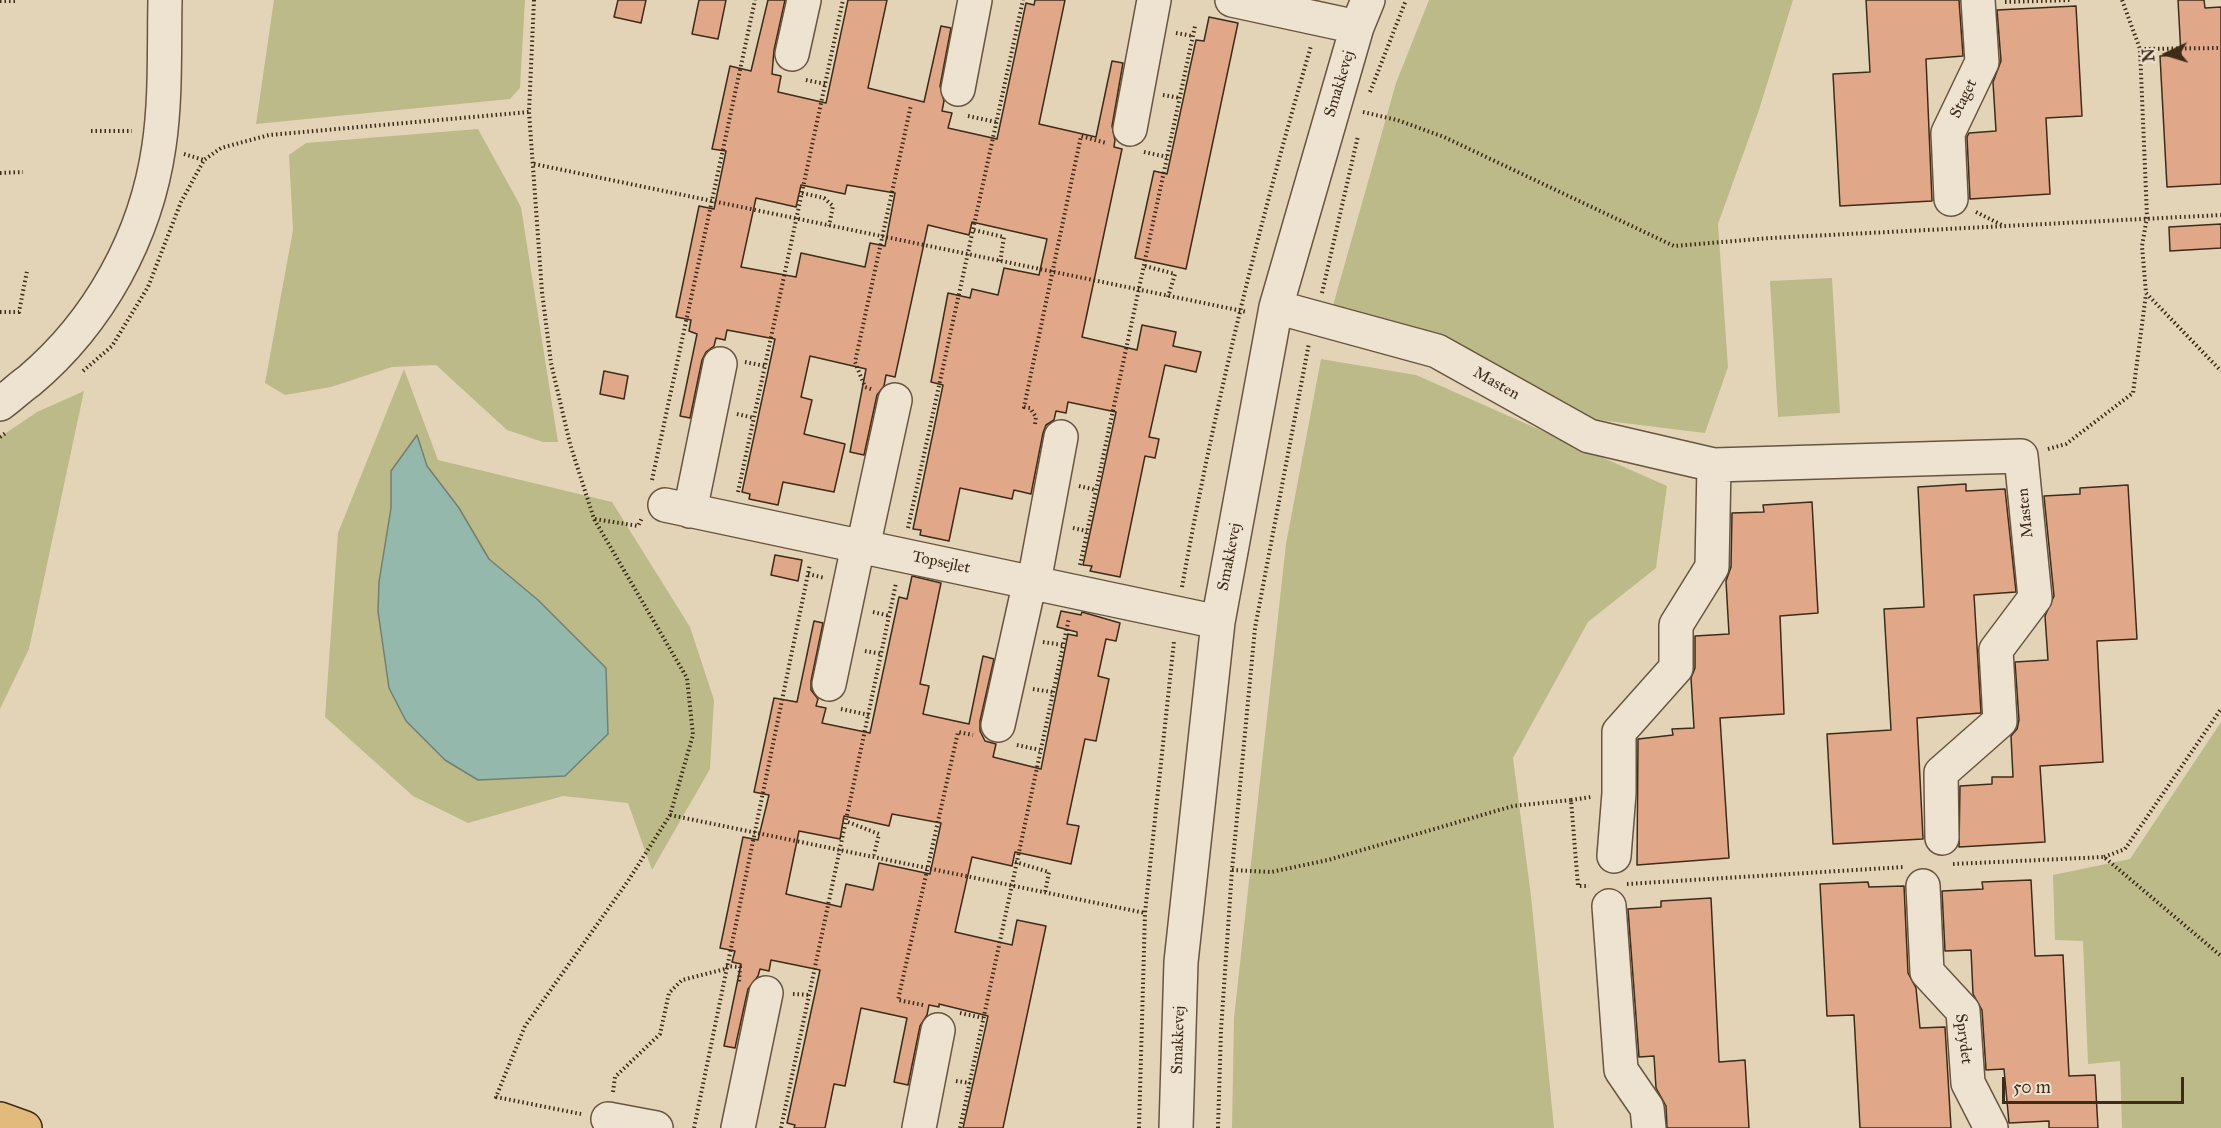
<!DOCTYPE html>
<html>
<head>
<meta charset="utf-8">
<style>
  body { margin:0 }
  #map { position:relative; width:2221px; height:1128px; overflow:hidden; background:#e4d4b7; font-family:"IM FELL Great Primer",serif }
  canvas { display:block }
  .north { position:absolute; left:2137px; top:24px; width:60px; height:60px; -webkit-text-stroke:4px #ede3d0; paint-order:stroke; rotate:266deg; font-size:16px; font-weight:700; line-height:24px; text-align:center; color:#3e2b18 }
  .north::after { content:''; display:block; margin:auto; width:21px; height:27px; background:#3e2b18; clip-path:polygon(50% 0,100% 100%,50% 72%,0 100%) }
  .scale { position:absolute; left:2002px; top:1077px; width:182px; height:27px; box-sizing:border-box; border:3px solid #3e2b18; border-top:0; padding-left:8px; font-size:18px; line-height:21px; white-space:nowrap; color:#3e2b18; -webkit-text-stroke:4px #ede3d0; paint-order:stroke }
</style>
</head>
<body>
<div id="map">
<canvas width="2221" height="1128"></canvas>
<div class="north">N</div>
<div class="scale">50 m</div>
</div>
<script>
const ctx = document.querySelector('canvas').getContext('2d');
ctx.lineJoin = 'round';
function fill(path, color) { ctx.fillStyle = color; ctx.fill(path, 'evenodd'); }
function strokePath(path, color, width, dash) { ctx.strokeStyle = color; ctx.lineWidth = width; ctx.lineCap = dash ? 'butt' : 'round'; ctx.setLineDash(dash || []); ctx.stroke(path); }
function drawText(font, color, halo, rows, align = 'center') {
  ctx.font = font + ' "IM FELL Great Primer",serif'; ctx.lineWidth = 6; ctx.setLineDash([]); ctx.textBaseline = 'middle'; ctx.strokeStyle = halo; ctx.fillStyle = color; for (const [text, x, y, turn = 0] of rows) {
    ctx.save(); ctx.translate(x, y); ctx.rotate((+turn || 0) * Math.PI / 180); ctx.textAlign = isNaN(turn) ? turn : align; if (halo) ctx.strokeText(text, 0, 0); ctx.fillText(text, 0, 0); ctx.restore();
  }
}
const green = new Path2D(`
  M274,0h251l-5,88 -10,11 -254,25z
  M1429,0h364l-34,110 -41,114 10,143 -23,66 -114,-14 -259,-110 64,-226z
  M478,129l43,78 37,235h-15l-36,-12 -71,-65 -44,2 -61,20 -46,8 -20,-12 28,-153 -4,-75 17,-12z
  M1832,278l8,135 -62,4 -8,-136z
  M1321,359l95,16 251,111 -11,82 -68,54 -75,136 18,138 23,232h-322l2,-110 52,-474z
  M404,369l34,91 174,42 78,125 24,73 -4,69 -58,101 -24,-67 -65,-7 -95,27 -55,-27 -88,-79 13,-184zM427,466l32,42 30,51 49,41 27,176 -87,3 -33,-19 -56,-72 -11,-77 1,-29 12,-74v-37z
  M84,391l-55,258 -29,60v-272l37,-25z
  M2221,722v406h-99l-2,-67 -32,3 -5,-123 -28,-1 -2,-65 77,-16z`);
const water = new Path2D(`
  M417,435l10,31 32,42 30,51 49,41 68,68 2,66 -43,42 -87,4 -33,-20 -39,-39 -17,-33 -11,-77 1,-29 12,-74v-37z`);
const building = new Path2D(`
  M618,0h28l-5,23 -27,-6z
  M699,0h27l-8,39 -26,-5z
  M768,0h17l-11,50 -2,24 9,2 -3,16 48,11 22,-103h39l-19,88 56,14 17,-76 10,2 -11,58 4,15 -2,10 10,2 -4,15 49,11 29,-136 8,2 1,-5h30l-26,124 57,13 16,-76 11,2 -11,63 3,14 -1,7 8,2 -40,188 55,13 5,-25 34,7 -3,14 28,6 -5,20 -31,-7 -16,72 10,2 -4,19 -10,-2 -25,121 -30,-6 2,-5 -9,-1 33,-153 -48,-10 -2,11 -10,-2 -2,9 -8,5 -3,8 -12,61 -17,-4 -2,9 -52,-11 -11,53 -29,-6 1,-5 -8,-1 30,-144 -12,-3 17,-89 22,5 2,-9 26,6 6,-27 35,7 8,-36 -75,-17 -3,13 -41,-10 -33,152 -9,-2 -2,11 -7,9 -13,60 -14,-3 16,-83 -56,-13 -9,41 11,3 -8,34 41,10 -11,48 -51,-10 -5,23 -29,-6 1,-5 -8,-2 33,-153 -48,-9 -2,10 -9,-2 -2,8 -8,6 -4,8 -12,58 -10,-2 17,-82 -8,-3 2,-11 -15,-3 23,-111 15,3 12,-58 -14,-2 18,-83 21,5zM801,185l44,9 2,-9 48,8 -10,53 -15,-3 -5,24 -64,-14 -5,24 -55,-10 15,-69 40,9z
  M1866,0h93l4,56 -37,3 6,142 -92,5 -7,-132 37,-2z
  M2178,0h26l1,8 16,-1v177l-54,3 -7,-131 21,-1z
  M2076,6l6,110 -36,2 4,76 -80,5 -3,-62 2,-4 27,-2 -3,-49 8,-21 -4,-51z
  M1209,17l29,6 -52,246 -51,-11 19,-87 13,3 29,-134 8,1z
  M2221,224v24l-51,3 -1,-24z
  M604,371l24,5 -4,23 -24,-5z
  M1966,484v7l39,-2 11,103 -42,3 7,118 -64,5 6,121 -90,5 -6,-110 64,-4 -7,-121 40,-2 -6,-120z
  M2128,485l9,154 -40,2 6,121 -63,4 5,76 -86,5 1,-61 32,-2v-7h21l-2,-41 6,-7 2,-9 -4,-58 33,-2 -3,-44 9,-20 -10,-100 36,-2v-6z
  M1812,502l6,111 -38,3 4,98 -64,4 9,140 -92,7 1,-126 35,-4 -1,-6 22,-1 -3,-50 4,-10v-32l34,-2 -3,-53 5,-14 1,-54 32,-1 -1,-7z
  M775,555l27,5 -4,21 -27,-6z
  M912,576l29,7 -21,101 9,2 -6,28 46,10 14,-68 11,3 -14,62v10l5,10 11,3 -3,13 48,12 27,-135 9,2v-4l-20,-5 4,-16 20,4 1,-3 38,11 -4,18 -10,-2 -8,37 11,3 -13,62 -11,-2 -18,85 12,2 -8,38 -56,-12 -3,14 -40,-9 -17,75 57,13 5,-25 29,6 -43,202h-40l25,-112 -49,-12v3l-10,-2 -2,10 -7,11 -12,59 -14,-3 13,-64 -46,-10 -16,78 -11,-2 -9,44h-31l1,-3 -8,-2 33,-153 -49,-10 -2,11 -9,-2 -2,7 -10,13 -13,59 -11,-2 17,-82 -9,-2 3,-11 -15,-3 23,-111 15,3 11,-45 -15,-3 20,-94 23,4 17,-81 9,2 -12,58v9l7,9 -2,7 10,2 -4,15 48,10 29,-136 8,2zM892,814l49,9 -11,51 -51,-11 -6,27 -27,-6 -5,23 -55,-13 13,-63 41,8 4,-23 45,10z
  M2031,880l4,76 28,-1 6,121 26,-1 3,53h-49v-7l-40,2 -5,-54 -18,1 -4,-60 -9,-16 -2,-44 -26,1 -3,-60 41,-2 -1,-7z
  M1868,882l1,5 35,-1 4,87 8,15 4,40 25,-1 6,101h-91l-6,-113 -27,1 -7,-132z
  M1711,898l8,164 26,-2 4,68h-82l-1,-22 -10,-18 -2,-32 -15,1 -11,-148 33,-2v-6z`);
const path = new Path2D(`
  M534,0l-5,112 13,180 9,71 19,81 24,75 93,159 6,57 -23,80 -42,66 -103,145 -29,71 85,17
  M2122,0l18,49 7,168 -5,29 4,47 75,78
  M0,1h16
  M2005,2l66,-2
  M1176,33l17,3
  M2140,49l81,-1
  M806,80l19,4
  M1370,92l36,-92
  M1163,95l17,3
  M1363,112l34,8 47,17 230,109 96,-8 451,-23
  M968,116l28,6
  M91,131h41
  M1144,152l23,5
  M184,154l20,6
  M534,164l713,148
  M0,173l23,-1
  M802,193l22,5 9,8 -4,20
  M1976,212l28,14
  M974,230l30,7 -4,25
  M1145,266l30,8 -7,23
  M1322,293l36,-157
  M0,312h19l8,-41
  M745,362l20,4
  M83,371l29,-25 36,-59 33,-85 23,-42 17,-12 48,-13 260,-23
  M871,389l-6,-2 -10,-25 56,-257
  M737,414l17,4
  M1035,424l1,-7 -6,-9 -6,-1 57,-271 25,7
  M0,437l7,-5
  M2048,449l18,-5 67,-51 13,-99
  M652,480l103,-480
  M1079,486l17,4
  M738,492l105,-492
  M595,519l43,7 4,-8
  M908,528l115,-528
  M1073,528l14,3
  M1080,565l115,-539
  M808,574l17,4
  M1182,587c33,-184 77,-363 129,-541
  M873,612l17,4
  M1043,642l20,3
  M865,651l17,3
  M1033,689l19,3
  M841,709l28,6
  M1017,745l23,5
  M1571,800l20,-3
  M670,815l475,98
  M848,822l31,12 -5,21
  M2104,857l21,-8 96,-140
  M1015,862l34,10 -4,21
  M1953,864l151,-7 117,99
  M1232,870l39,2 57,-12 185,-54 58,-6 7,86h11
  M1627,884l277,-17
  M726,966l14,1 -1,15
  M793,994l17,1
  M923,1005l-25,-5 60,-268 15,3
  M960,1013l23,5
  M956,1081l14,2
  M613,1092l2,-15 45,-43 9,-41 13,-13 43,-11
  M694,1128l116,-564
  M781,1128l115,-545
  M960,1128l109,-510
  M1139,1128l6,-215 29,-272
  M1218,1128l3,-98 11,-160 23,-242 54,-285`);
const minor = new Path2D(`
  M1232,0l125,27
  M792,54l12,-54
  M958,89l17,-89
  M1130,129l24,-129
  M1951,199l-3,-66 34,-71 -4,-62
  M1276,307l161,44 152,85 125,29 307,-9 14,142 -39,52 4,71 -59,52 1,65
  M0,404c10,-7 19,-16 29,-23 70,-59 117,-144 130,-235 7,-47 5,-98 6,-146
  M665,505l553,117
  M690,511l30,-147
  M863,547l32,-147
  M1034,582l27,-145
  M829,684l29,-138
  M998,725l32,-144
  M1614,856l5,-63v-61l57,-64v-43l36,-58 2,-102
  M1923,886l4,86 36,39 5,72 23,45
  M1609,906l12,164 26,38 2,20
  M608,1119l48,9
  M738,1128l28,-135
  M919,1128l19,-98
  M1176,1128l5,-166 37,-340 58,-315 81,-280 11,-27`);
const major = new Path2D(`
  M0,1119l25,9`);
const streetNames = [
  ["Smakkevej",1340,84,-73],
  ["Staget",1964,99,-64],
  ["Masten",1496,384,29],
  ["Masten",2026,513,-96],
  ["Smakkevej",1230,557,-79],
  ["Topsejlet",941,563,12],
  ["Sprydet",1963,1039,83],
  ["Smakkevej",1179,1040,-88]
];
fill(green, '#bcba89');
fill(water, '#95b8ac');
strokePath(water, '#728071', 1.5);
fill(building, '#e0a889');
strokePath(building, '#3e2b18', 1.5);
strokePath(minor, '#685540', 36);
strokePath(major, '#3e2b18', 36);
strokePath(path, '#3e2b18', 4, [1.5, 3]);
strokePath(minor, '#ede3d0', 33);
strokePath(major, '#e2ba7c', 33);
drawText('16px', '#3e2b18', '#ede3d0', streetNames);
</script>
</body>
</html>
